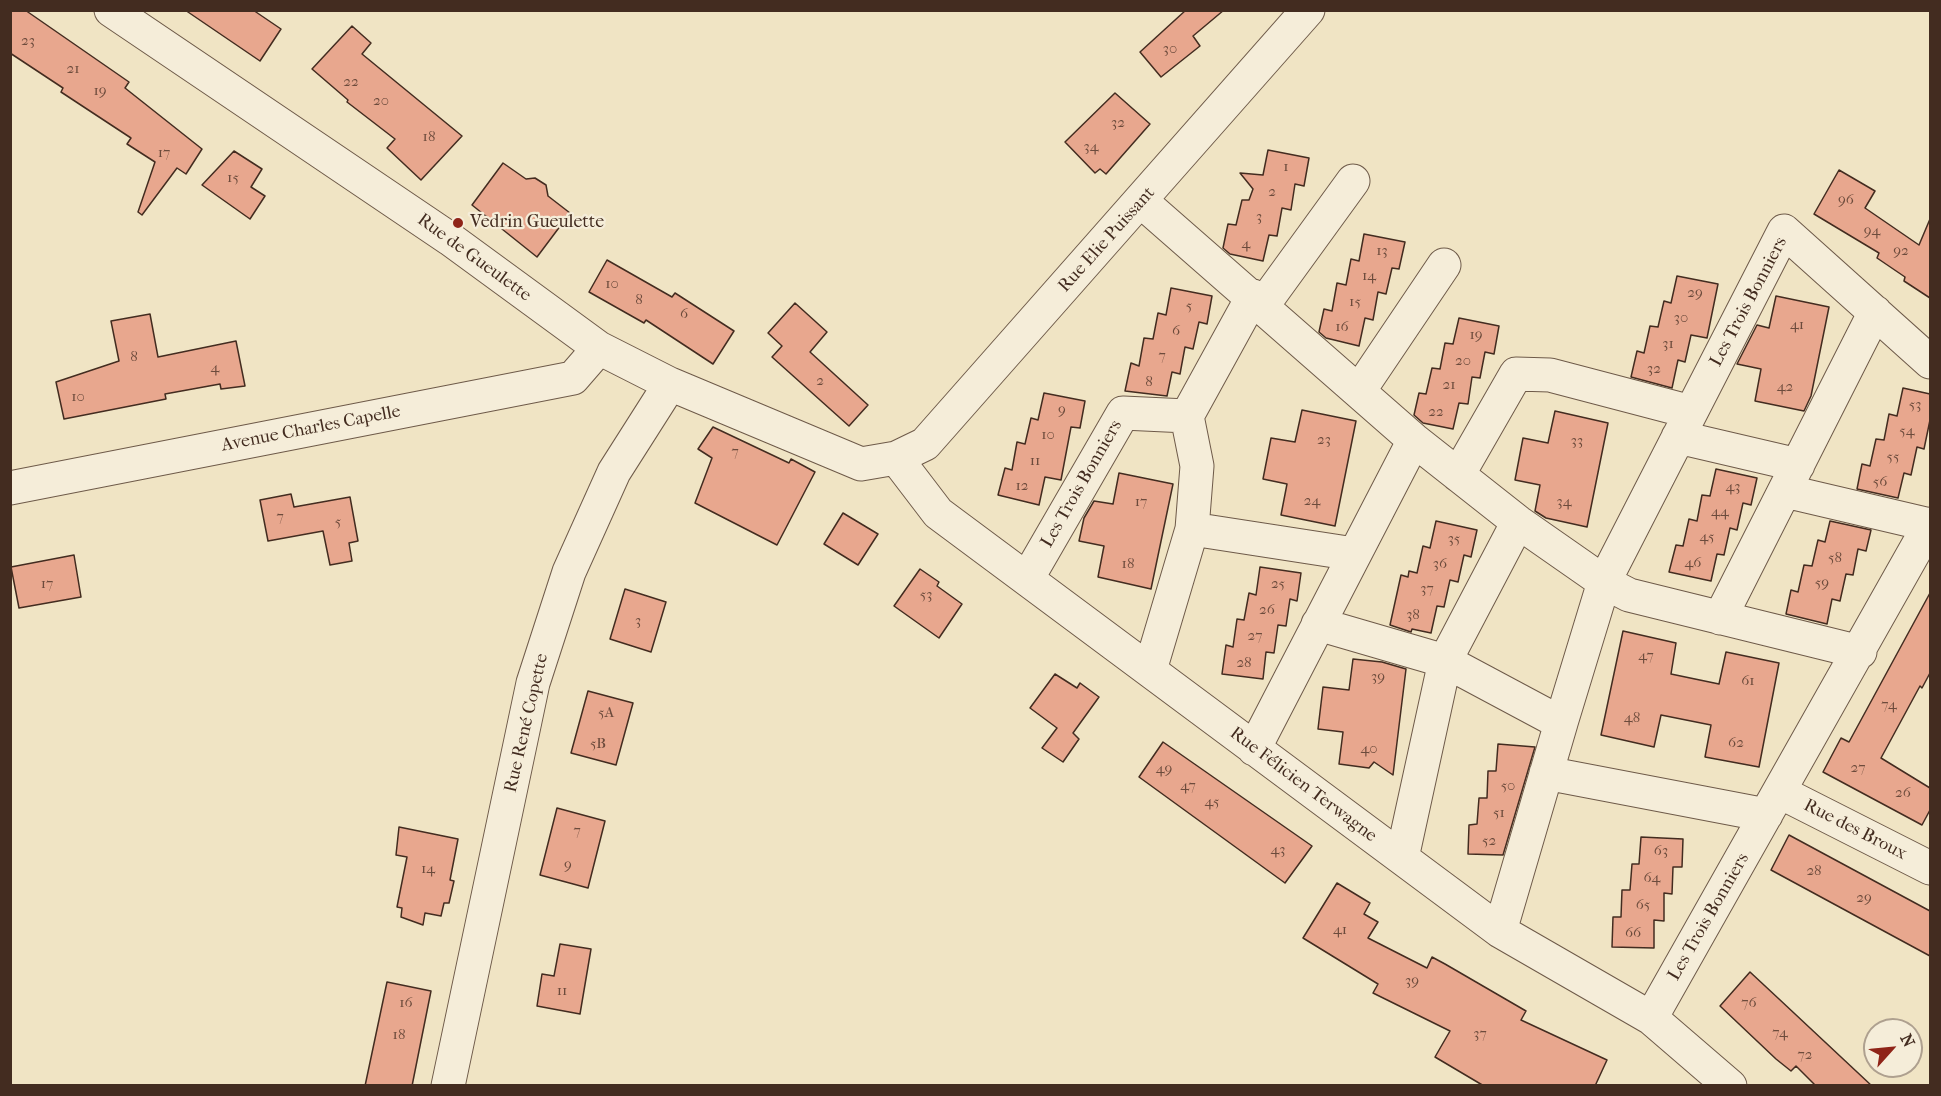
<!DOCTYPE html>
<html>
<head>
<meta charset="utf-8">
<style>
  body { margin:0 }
  #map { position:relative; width:1941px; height:1096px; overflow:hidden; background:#f0e4c4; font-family:"IM FELL French Canon",serif }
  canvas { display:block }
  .frame { position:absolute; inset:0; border:12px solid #432c20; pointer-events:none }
  .north { position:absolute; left:1863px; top:1018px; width:60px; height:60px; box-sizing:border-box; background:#f5edd9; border:2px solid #aea08f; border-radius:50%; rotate:63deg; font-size:16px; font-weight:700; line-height:24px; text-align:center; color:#432c20 }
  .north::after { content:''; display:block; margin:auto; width:21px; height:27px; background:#8f2418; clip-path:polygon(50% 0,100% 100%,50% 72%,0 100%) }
</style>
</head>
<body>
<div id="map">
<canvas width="1941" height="1096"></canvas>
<div class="frame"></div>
<div class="north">N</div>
</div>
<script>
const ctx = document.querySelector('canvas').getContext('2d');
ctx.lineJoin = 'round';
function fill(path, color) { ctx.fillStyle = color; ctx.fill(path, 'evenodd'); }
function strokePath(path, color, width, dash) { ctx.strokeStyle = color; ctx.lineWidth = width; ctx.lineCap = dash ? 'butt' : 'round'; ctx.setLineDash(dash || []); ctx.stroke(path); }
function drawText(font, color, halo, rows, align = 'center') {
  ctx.font = font + ' "IM FELL French Canon",serif'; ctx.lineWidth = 4.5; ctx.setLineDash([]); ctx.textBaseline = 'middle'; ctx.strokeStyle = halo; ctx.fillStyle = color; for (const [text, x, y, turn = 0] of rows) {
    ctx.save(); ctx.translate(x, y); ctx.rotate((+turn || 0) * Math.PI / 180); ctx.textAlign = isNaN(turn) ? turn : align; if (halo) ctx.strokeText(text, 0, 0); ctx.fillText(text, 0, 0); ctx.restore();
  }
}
const building = new Path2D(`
  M10,10h15l104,72 -4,6 77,61 -16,25 -9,-6 -35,47 -4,-3 17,-50 -28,-18 4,-6 -70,-46 2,-4 -53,-35z
  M185,10h68l28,19 -21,32z
  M1186,10h38l-31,26 7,10 -39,31 -21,-25z
  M352,26l19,17 -9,11 100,82 -41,44 -34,-32 8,-9 -48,-37 1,-2 -36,-31z
  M1115,93l35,31 -44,50 -6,-5 -5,4 -30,-31z
  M1268,150l41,8 -5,28 -9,-2 -4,26 -9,-2 -5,28 -8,-1 -6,26 -33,-7 -7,-6 5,-24 8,1 6,-25h7l4,-11 -13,-16 23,2z
  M234,151l28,18 -11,18 14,9 -15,23 -48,-34z
  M503,163l23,16 9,-1 11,7 2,11 22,17 -33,44 -65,-52z
  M1839,170l36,21 -10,17 54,37 11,-26v79l-26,-17 1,-4 -28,-19 2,-5 -65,-39z
  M1364,234l41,8 -6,27 -7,-1 -6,26 -8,-2 -5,28 -8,-2 -6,28 -33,-8 -7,-6 5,-23 8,2 5,-28 9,2 5,-26 8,2z
  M607,260l65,37 3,-4 59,38 -21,33 -67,-44 -2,3 -55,-31z
  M1677,276l41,8 -11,54 -16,-3 -6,27 -7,-2 -6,28 -41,-11 6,-26 7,2 6,-27 8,1 6,-26 7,2z
  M1171,288l41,8 -5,28 -8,-2 -6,27 -8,-2 -5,27 -8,-2 -5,24 -42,-5 6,-28 8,3 5,-28 9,1 5,-26 8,2z
  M1776,296l53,11 -18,89 -7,15 -49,-10 6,-32 -24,-5 20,-39 12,3z
  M795,303l32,29 -17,20 58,53 -19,21 -77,-69 10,-11 -14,-13z
  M150,314l8,43 78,-16 9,45 -24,3 -1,-5 -55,10 1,5 -102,20 -8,-37 63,-21 -8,-40z
  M1459,318l40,8 -5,28 -9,-2 -5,26 -8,-1 -4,27 -9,-1 -6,26 -30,-6 -9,-8 5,-22 7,1 6,-26 8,1 5,-26 8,1z
  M1903,388l27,6v26l-6,29 -7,-2 -6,28 -7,-2 -6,25 -41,-9 5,-25 8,2 6,-27 8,1 5,-26 8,2z
  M1044,393l41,8 -5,27 -9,-1 -10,53 -16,-3 -6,28 -41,-10 7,-27 7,2 5,-28 8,2 6,-26 7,2z
  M1302,410l54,11 -21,105 -54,-11 6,-31 -24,-5 8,-41 24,4z
  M1555,411l53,12 -21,104 -41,-9 -11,-7 5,-26 -25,-5 8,-42 25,5z
  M713,427l76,36 2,-4 24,13 -38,73 -82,-42 17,-45 -14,-9z
  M1716,469l41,9 -6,27 -8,-2 -6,27 -7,-2 -6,27 -7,-1 -6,27 -42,-9 7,-27 7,1 6,-27 8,2 5,-26 8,1z
  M1119,473l54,11 -22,105 -53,-12 6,-31 -25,-5 5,-23 10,-17 19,3z
  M291,494l3,13 56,-10 8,44 -9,2 3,18 -22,4 -7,-34 -55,10 -8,-41z
  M843,513l35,21 -20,31 -34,-21z
  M1436,521l41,9 -6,27 -7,-2 -6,27 -8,-2 -6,27 -7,-1 -6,27 -19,-4 -1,3 -21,-7 11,-50 7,2 1,-6 8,2 6,-27 7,2z
  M1830,521l41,9 -5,21 -8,-2 -5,26 -7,-1 -6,27 -8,-2 -5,25 -41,-10 5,-24 7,2 6,-27 8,1 6,-26 7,2z
  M74,555l7,42 -62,11 -8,-41z
  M1260,567l41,6 -4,28 -7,-2 -4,27 -8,-1 -4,28 -8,-1 -3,27 -41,-5 4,-29 7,2 4,-28 7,1 5,-27 7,2z
  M920,569l19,13 -2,4 25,18 -23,34 -45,-32z
  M625,589l41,13 -15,50 -41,-13z
  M1930,593v80l-8,15 -2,-2 -39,72 49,30v22l-8,15 -99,-53 18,-34 8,4z
  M1623,631l53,12 -5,31 48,10 7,-32 53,11 -20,104 -54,-10 6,-32 -50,-10 -7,32 -53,-12z
  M1353,659l29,3 24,7 -13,106 -19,-13 -5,6 -30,-4 4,-32 -25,-3 5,-42 26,3z
  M1055,674l22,14 3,-5 19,14 -26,36 6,6 -16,23 -21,-14 15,-20 -27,-20z
  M588,691l45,12 -17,62 -45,-12z
  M1163,742l149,104 -27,37 -146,-106z
  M1498,744l37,3 -32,108 -35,-1 1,-29 8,-1 2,-26h8l1,-27h8z
  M557,808l48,13 -17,67 -48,-13z
  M399,827l59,12 -8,41 4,1 -5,22h-5l-3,13 -16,-3 -2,12 -22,-8 1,-9 -5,-1 10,-50 -11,-2z
  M1789,835l141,76v45l-159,-86z
  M1641,837l42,2 -1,28h-9l-1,27 -8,-1v28l-10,-1v28l-42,-1 1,-30h8l1,-27h8l2,-26h7z
  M1337,883l33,20 -6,11 14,8 -10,16 59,30 5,-11 13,7 81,47 -5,9 86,40 -12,26h-111l-49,-29 15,-26 -77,-38 5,-9 -75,-46z
  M560,944l31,5 -11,65 -43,-8 5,-32 12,2z
  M1750,972l29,27 93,87h-56l-20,-20 -5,5 -15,-12 -56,-53z
  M387,982l44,9 -19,95h-47z`);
const minor = new Path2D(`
  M111,10l339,229 149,109 71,36 191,80 35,-6 29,-14 383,-434
  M1141,201l273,239 104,82 86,60 -43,141 -116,-62 73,-139
  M1263,305l90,-124
  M1359,391l85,-126
  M1678,437l120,28
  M896,458l42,55 562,418 151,87 79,68
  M1458,475l58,-101 34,1 141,37
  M10,488l563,-110 26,-30
  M1785,491l145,34
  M1192,529l162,25
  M1027,579l96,-166 64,3
  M1720,618l155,-306
  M1318,624l127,37 -43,197
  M1860,652l-231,-57 -25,-13 180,-351 146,131
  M1150,670l42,-141 5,-63 -10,-50 66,-120
  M1254,749l160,-309
  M1546,773l220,42
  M1780,792l150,76
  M1500,931l61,-208
  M1651,1018l279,-494
  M448,1086l85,-403 36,-111 45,-100 56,-88`);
const markers = [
  [458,223,6,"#8f2418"]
];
const numberNames = [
  ["23",28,41],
  ["30",1170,49],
  ["21",73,69],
  ["22",351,82],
  ["19",100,91],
  ["20",381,101],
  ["32",1118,123],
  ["18",429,137],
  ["34",1091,147],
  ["17",164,153],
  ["1",1286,167],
  ["15",233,178],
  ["2",1272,192],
  ["96",1846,200],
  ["3",1259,217],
  ["94",1872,231],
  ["4",1246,244],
  ["13",1382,251],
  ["92",1901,251],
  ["14",1369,276],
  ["10",612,284],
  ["29",1695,293],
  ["8",639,300],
  ["15",1355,302],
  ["5",1189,306],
  ["6",684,314],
  ["30",1681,318],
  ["41",1797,325],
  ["16",1342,327],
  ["6",1176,331],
  ["19",1476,335],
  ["31",1668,344],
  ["7",1162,356],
  ["8",134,357],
  ["20",1463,361],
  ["4",215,368],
  ["32",1654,369],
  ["2",820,381],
  ["8",1149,382],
  ["21",1449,385],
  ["42",1785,387],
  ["10",78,397],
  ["53",1915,405],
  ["9",1062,410],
  ["22",1436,412],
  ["54",1907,431],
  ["10",1048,435],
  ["23",1324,440],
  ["33",1577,441],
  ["7",735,452],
  ["55",1893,457],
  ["11",1035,461],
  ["56",1880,482],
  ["12",1022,486],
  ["43",1733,487],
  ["24",1312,501],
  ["17",1141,502],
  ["34",1564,502],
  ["44",1720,512],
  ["7",280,517],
  ["5",338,522],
  ["45",1707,537],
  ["35",1454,539],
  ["58",1835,558],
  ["46",1693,563],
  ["18",1128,564],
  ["36",1440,564],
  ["59",1822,583],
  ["17",47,584],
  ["25",1278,584],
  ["37",1427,589],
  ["53",926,595],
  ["26",1267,610],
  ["38",1413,615],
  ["3",638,621],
  ["27",1255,636],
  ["47",1646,656],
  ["28",1244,663],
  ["39",1378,677],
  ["61",1748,681],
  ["74",1889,705],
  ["5A",606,713],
  ["48",1632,718],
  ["62",1736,743],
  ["5B",598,744],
  ["40",1369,749],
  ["27",1858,768],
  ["49",1164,769],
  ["47",1188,786],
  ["50",1508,786],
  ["26",1903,793],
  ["45",1212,802],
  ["51",1499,813],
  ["7",577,831],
  ["52",1489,841],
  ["43",1278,850],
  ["63",1661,851],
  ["9",568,865],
  ["14",428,869],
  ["28",1814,871],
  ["64",1652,878],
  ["29",1864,898],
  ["65",1643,905],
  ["41",1340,930],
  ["66",1633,933],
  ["39",1412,981],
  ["11",562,991],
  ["16",406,1003],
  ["76",1749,1003],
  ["74",1780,1033],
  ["37",1480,1034],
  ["18",399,1035],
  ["72",1805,1055]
];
const poiNames = [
  ["Vedrin Gueulette",470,223]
];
const streetNames = [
  ["Rue Elie Puissant",1107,240,-48],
  ["Rue de Gueulette",474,258,36],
  ["Les Trois Bonniers",1749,302,-62],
  ["Avenue Charles Capelle",311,429,-11],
  ["Les Trois Bonniers",1082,484,-60],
  ["Rue René Copette",527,723,-77],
  ["Rue Félicien Terwagne",1303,785,37],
  ["Rue des Broux",1855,830,27],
  ["Les Trois Bonniers",1709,917,-60]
];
fill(building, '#e8a78e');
strokePath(building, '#432c20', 1.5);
strokePath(minor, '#6e5a49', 35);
strokePath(minor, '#f5edd9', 33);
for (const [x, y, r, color] of markers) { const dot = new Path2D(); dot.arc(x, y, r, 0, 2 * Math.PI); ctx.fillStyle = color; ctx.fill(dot); strokePath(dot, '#f5edd9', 2); }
drawText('15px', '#6c4b3c', null, numberNames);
drawText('18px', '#432c20', '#f5edd9', poiNames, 'left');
drawText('18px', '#432c20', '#f5edd9', streetNames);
</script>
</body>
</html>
